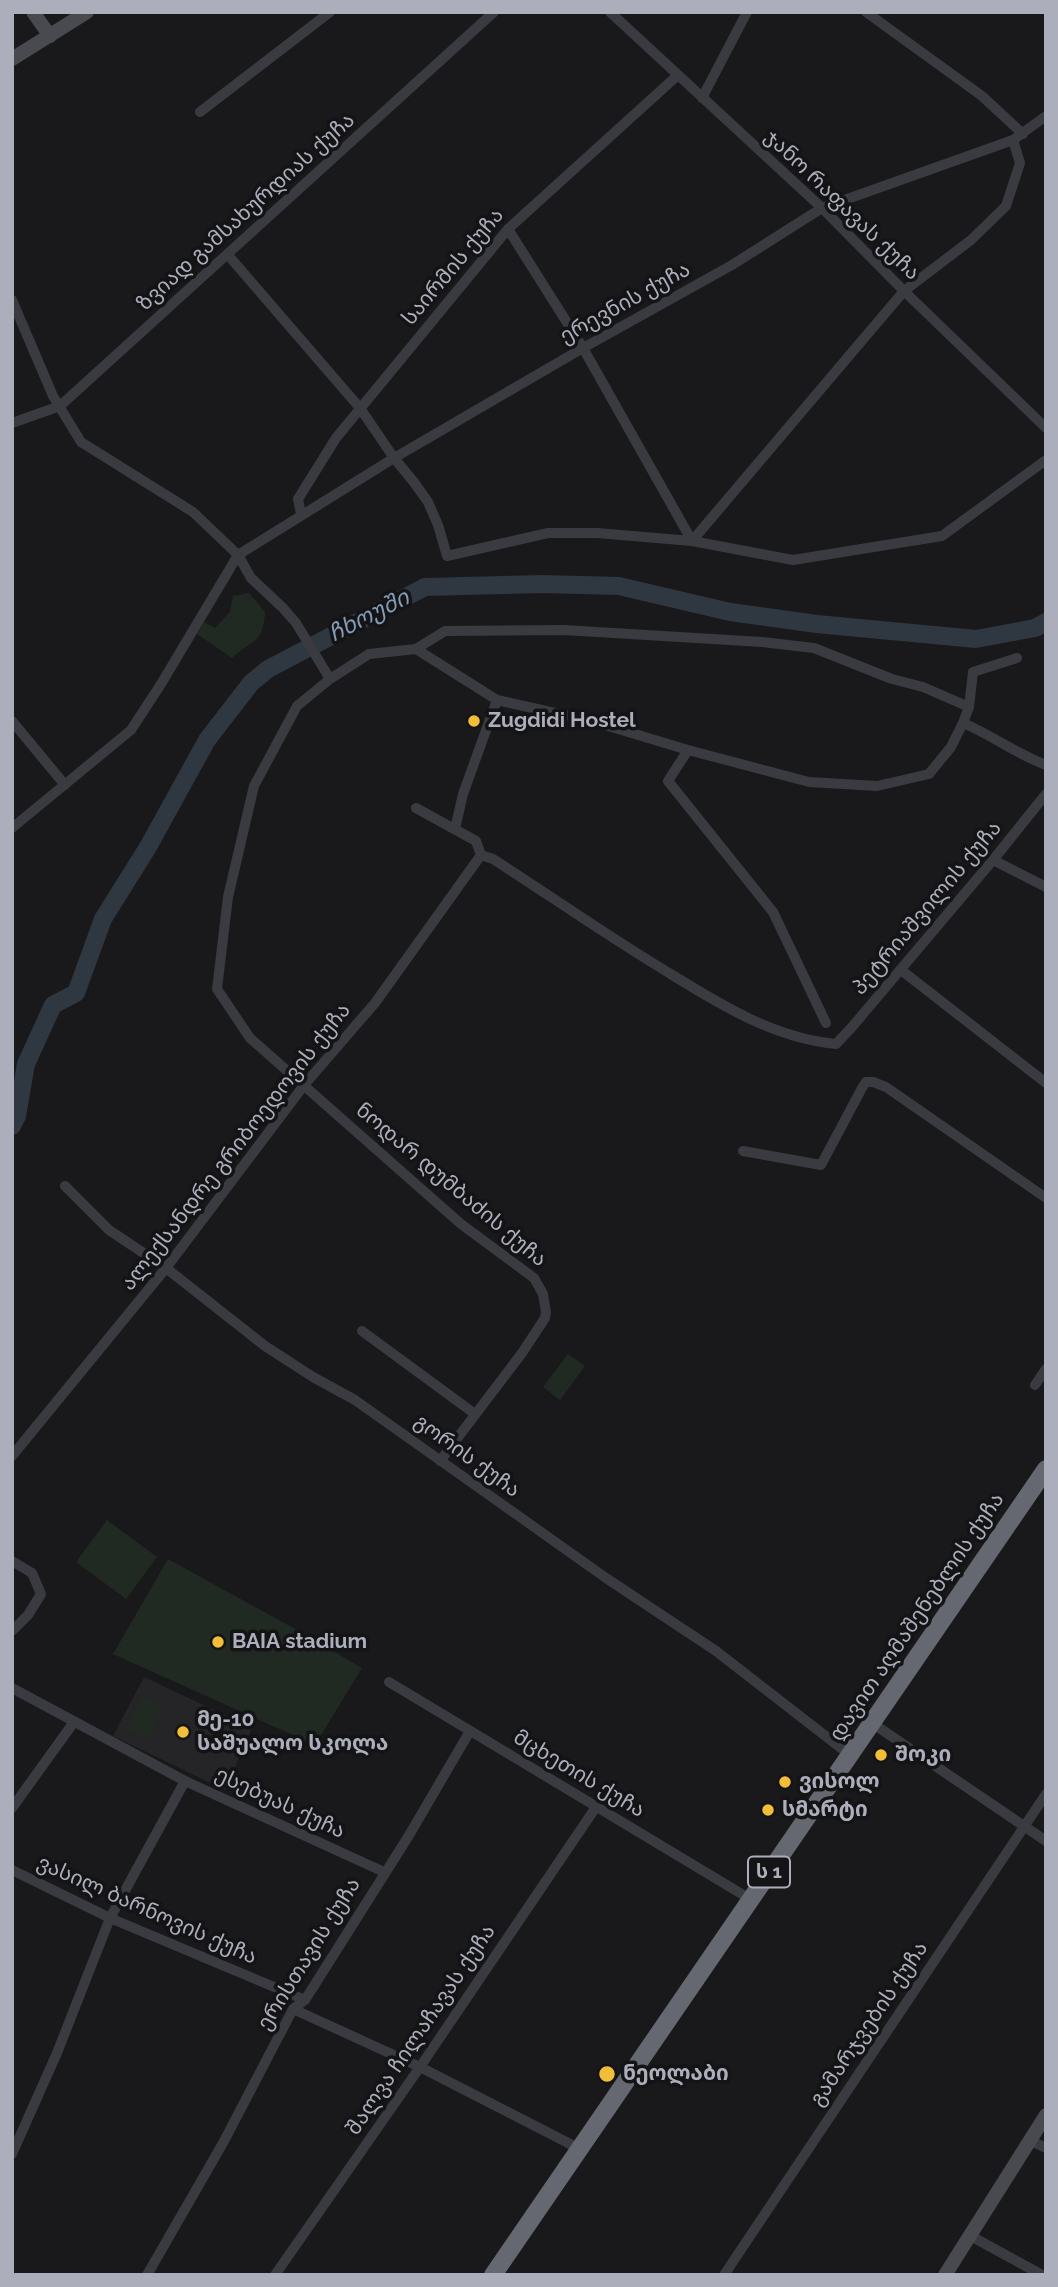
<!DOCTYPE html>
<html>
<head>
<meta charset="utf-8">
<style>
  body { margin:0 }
  #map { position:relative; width:1058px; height:2287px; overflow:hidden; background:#19191b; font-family:Raleway,sans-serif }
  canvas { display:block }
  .frame { position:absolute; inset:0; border:14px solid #acafbb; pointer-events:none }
</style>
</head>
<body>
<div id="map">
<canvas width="1058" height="2287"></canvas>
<div class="frame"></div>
</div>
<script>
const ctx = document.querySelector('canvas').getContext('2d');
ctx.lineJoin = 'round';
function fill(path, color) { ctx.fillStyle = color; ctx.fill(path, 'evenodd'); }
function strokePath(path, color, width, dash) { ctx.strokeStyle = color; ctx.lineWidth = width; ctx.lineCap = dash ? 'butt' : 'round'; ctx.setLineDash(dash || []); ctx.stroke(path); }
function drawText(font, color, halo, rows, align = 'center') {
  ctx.font = font + ' Raleway,"Noto Sans Georgian",sans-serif'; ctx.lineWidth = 7; ctx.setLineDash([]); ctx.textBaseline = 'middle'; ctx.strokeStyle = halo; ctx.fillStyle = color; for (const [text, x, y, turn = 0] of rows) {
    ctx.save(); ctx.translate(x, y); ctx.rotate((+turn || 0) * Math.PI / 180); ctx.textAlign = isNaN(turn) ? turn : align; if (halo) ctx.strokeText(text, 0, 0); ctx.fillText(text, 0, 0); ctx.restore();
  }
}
const built = new Path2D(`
  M144,1677l108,51 -27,62 -112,-54z`);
const green = new Path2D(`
  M249,593l16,19c-2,33 -13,27 -33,46l-35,-24 7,-12 11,6 15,-16 3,-16z
  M568,1354l17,12 -25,34 -17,-13z
  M107,1520l50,37 -31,42 -50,-37z
  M168,1559l129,71 65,38 -47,77 -202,-91z
  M142,1696l21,11 -15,32 -22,-10z`);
const river = new Path2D(`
  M12,1126l5,-10 9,-52 27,-59 23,-12 27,-74 45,-72 59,-107 44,-57 17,-14 157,-82 117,-3 77,2 111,26 87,12 159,15 59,-11 11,-6`);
const street = new Path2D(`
  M610,12l212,196 82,83 142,137
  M866,12l116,84 41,38
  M702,98l45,-86
  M200,112l130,-100
  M508,229l75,119 109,193 212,-250 67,-51 35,-34 14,-43 -7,-23
  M228,255l132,153 34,50 19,23 15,21 10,23 9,31 101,-23h49l95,8 101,19 149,-24 104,-76
  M12,300l41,96 28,46 112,70 45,43 13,23 32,30 13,15 34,56
  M12,423l48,-17 434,-394
  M301,514l-3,-15 38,-61 172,-209 170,-154
  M416,649l81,51 98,22 93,28 121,32 68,4 52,-12 22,-27 12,-24c29,12 53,31 83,42
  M969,707l4,-35 44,-14
  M12,721l53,64
  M688,750l-20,31 105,131 53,111
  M416,808l60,33 5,14 12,4c59,38 116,78 176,114 52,32 105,65 167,71l16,-17 141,-167 53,-66
  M12,828l119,-98 30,-46 77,-129 156,-97 189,-110 149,-83 90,-57 191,-68 33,-24
  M455,829l8,-35 34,-94
  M993,860l53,27
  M901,970l145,113
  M743,1151l78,14 41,-77 4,-6h7l13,5 160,111
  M65,1186l44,44 57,38 99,78 48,31 42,23 251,178 110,73 134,104
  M362,1331l113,83
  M1035,1385l11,-16
  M12,1456l154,-188 139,-184 70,-81 106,-148
  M440,1461l82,-108 23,-35 1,-6 -3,-18 -9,-16 -73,-54 -211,-186 -33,-49 11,-92 26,-111 43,-80 33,-27 39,-25 47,-5 29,-18 119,-1 198,12 52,6 78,31 31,8 46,20 -6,16
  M12,1561l20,12 9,21 -13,21 -16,16
  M389,1682l361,217
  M12,1688l173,93 199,91
  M872,1723l174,118
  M12,1808l62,-86
  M12,1870l98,48 195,82
  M293,2009l127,58 160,82
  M1029,2140l17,8
  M12,2154l45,-101 53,-135 75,-137
  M969,2235l73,40
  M147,2275l76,-132 70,-134 12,-9 103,-163 62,-106
  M275,2275l145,-208 176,-260
  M724,2275l322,-481`);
const secondary = new Path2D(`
  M33,12l17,24
  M12,59l75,-47
  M945,2275l101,-160`);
const highway = new Path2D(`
  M493,2275l553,-806`);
const markers = [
  [474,721,7,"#f2be3a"],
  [218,1642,7,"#f2be3a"],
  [183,1732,7,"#f2be3a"],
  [881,1755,7,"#f2be3a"],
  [785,1782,7,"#f2be3a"],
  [768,1810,7,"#f2be3a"],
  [607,2074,9,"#f2be3a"]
];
const shields = [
  [769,1872,42]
];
const shieldNames = [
  ["ს 1",769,1872]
];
const streetNames = [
  ["ჯანო რაფავას ქუჩა",842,205,44],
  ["ზვიად გამსახურდიას ქუჩა",246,212,-42],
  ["საირმის ქუჩა",453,267,-50],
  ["ერევნის ქუჩა",625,303,-29],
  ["პეტრიაშვილის ქუჩა",927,908,-50],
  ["ალექსანდრე გრიბოედოვის ქუჩა",236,1147,-52],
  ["ნოდარ დუმბაძის ქუჩა",451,1185,40],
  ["გორის ქუჩა",467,1456,36],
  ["დავით აღმაშენებლის ქუჩა",917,1617,-56],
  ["მცხეთის ქუჩა",579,1774,31],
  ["ესებუას ქუჩა",280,1803,25],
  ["ვასილ ბარნოვის ქუჩა",147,1910,24],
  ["ერისთავის ქუჩა",309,1954,-58],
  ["გამარჯვების ქუჩა",869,2024,-56],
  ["შალვა ჩილაჩავას ქუჩა",421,2030,-56]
];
const poiNames = [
  ["Zugdidi Hostel",488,721],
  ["BAIA stadium",232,1642],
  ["მე-10",197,1720],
  ["საშუალო სკოლა",197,1744],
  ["შოკი",895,1755],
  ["ვისოლ",799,1782],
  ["სმარტი",782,1810],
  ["ნეოლაბი",623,2074]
];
const waterNames = [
  ["ჩხოუში",369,616,-27]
];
fill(built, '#252528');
fill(green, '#212a22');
strokePath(river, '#2f3740', 18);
strokePath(street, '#3a3b40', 10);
strokePath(secondary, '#484a50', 14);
strokePath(highway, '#666871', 18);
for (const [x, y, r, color] of markers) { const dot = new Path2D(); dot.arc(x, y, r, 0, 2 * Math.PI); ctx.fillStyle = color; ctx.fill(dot); strokePath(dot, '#141416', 2.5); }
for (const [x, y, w] of shields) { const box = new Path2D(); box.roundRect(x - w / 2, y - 15.5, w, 31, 5); ctx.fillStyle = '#141416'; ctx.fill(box); strokePath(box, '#acafbb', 2); }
drawText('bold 19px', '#acafbb', null, shieldNames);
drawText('21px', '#acafbb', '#141416', streetNames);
drawText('bold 21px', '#acafbb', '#141416', poiNames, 'left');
drawText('italic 23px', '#839bb5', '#141416', waterNames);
</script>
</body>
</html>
